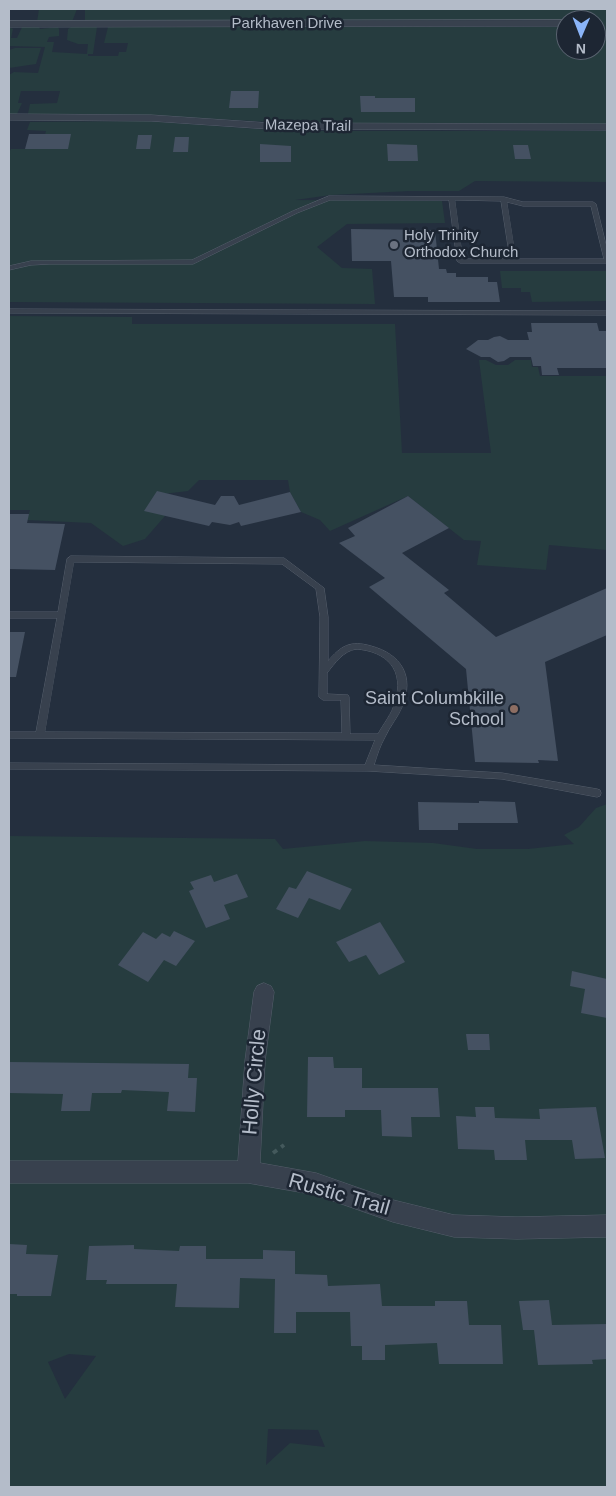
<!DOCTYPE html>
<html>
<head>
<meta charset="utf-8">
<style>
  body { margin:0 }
  #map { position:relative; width:616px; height:1496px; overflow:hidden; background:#242f3e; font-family:Arial,sans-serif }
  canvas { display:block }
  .frame { position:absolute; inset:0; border:10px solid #b4bcc9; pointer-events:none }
  .north { position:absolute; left:556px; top:10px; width:50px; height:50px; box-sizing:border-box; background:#1d2633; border:1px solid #59626f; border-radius:50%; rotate:181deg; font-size:14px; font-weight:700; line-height:20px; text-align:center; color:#b4bcc9 }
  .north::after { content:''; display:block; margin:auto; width:18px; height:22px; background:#8ab4f8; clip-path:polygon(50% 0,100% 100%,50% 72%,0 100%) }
</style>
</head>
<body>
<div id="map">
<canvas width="616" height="1496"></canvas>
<div class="frame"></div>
<div class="north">N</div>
</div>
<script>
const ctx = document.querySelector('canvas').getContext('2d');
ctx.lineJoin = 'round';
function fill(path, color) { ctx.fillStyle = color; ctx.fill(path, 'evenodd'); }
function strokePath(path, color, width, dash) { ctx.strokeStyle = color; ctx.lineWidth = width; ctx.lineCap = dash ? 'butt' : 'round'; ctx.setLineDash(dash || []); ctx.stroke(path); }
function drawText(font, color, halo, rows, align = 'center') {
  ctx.font = font + ' Arial,sans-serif'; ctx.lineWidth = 5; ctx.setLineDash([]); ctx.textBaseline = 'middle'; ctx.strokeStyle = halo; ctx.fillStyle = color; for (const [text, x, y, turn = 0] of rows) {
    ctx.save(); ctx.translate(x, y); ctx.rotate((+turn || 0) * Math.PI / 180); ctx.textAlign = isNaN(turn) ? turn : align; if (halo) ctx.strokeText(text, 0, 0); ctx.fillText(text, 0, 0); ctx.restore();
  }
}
const green = new Path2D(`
  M39,9h38l-5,13h-35z
  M85,9h522v115h-300l-162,-9 -117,-1 2,-10 27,-1 3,-12h-39l-3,12h4l-5,11h-8v-39l5,-3 24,1 7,-26 -36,-1v-19l4,2 -2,9h6l5,-11h17l1,2 18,-2 1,2v7l-10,1 -2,5h7l-2,10 35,2 1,-10h-10l-11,-4 1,-11 3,-2h26l-4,27h-5v2h30l1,-4h7l2,-9h-24l4,-16h458v23h30v-30h-7l-2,-5h-7l-4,5 -491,2z
  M15,48h26l-5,16 -27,4v-18z
  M146,121l139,10h322v51l-132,-1 -16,10h-50l-78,4 -36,5 147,1 3,22 -98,1 -30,23 25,21 30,1 3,35 -366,-2v-150l2,-3h30l5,-18 -19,-1 3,-8z
  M500,271h107v30l-75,1 -2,-10h-9v-4h-19z
  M9,316l123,1v7h263l7,129h89l-12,-93h7l10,5h12l7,-5h16l1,7h6l2,9h67v174l-58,-5 -3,25 -69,-5 4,-24 -17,-1 -56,-44 -78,35 -10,-11 -19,-8 -11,-20 -2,-12h-89l-11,11 -33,4 10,21 -20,23 -22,7 -32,-23 -64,-3 3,-10h-21z
  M607,804v683h-598v-651l266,3 8,10 82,-8 68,2 44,6h51l46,-5 -10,-9 15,-8 17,-19zM69,1354l27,2 -31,43 -17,-37zM268,1429l50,1 7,17 -35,-4 -24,22z`);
const building = new Path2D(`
  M231,91h28l-1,17h-29z
  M360,96h15v2h40v14h-54z
  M29,134h42l-3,15h-43z
  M138,135h14l-2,14h-14z
  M175,137h14l-1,15h-15z
  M260,144l31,2v16h-31z
  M387,144l30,1 1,16h-30z
  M513,145h15l3,14h-16z
  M351,229l84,1 4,39h7l1,4h9v4h32v5h9l3,20h-72v-5h-34l-3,-36h-39z
  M531,323h66l2,8h8v37h-50l2,7h-17l-1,-9h-8l-2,-9h-21l-6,4 -6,1 -8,-5h-9l-15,-8 12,-9h10l6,-3 6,-1 8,4h21l-2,-8h5z
  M157,491l58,14 6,-9h13l5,9 51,-13 11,20 -60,14 -2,-4 -9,3 -18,-3 -3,4 -65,-15z
  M408,496l41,32 -47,25 47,37 -5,3 52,44 111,-49v47l-62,27 13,99 -20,-1 1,3 -64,-1 -9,-93 -97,-82 16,-9 -46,-35 16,-7 -7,-8z
  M9,514h20l-2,9 38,1 -10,46 -46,-1z
  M9,632h16l-9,45h-7z
  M479,801l36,1 3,21h-60v7h-39l-1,-28 61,1z
  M307,871l45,18 -12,21 -31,-12 -11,20 -22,-9 13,-22 7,2z
  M237,874l11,23 -24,8 6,14 -24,9 -17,-37 5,-2 -4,-7 21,-7 3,7z
  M380,922l25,40 -26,13 -13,-20 -17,7 -13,-20z
  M174,931l21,10 -19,25 -12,-6 -16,22 -30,-17 25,-33 13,7 6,-6 8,4z
  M572,971l35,8v39l-26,-5 4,-24 -15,-3z
  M466,1034h23l1,16h-22z
  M308,1057h25l1,11h28v20h76l2,29h-29l1,20 -30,-1 -1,-26h-36v7h-38z
  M9,1062l180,2 -1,14h9l-2,34 -28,-1 2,-19 -47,-2 -1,3h-29l-2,18h-29l2,-17 -54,-1z
  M475,1107h19l1,11 45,1 -1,-10 57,-2 9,51 -30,1 -3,-19h-47l2,20h-32l-1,-10 -36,-1 -2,-33 20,1z
  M9,1244l18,1 -1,9 32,1 -7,41h-34v-2h-8z
  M134,1245v4l45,2 1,-5h26v13h57v-9l32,1v23l32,1 1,11 52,-2 2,22h53v-5h32l2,24h32l2,39h-64l-2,-21 -52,2v15h-23v-14h-11l-1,-34h-54v21h-22l1,-54 -35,-1 -1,30 -64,-1 2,-23h-71l1,-4h-21l3,-34z
  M549,1300l3,25 55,-1v35l-15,1 1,4 -55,1 -4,-35h-11l-4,-29z`);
const path = new Path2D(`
  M273,1153l11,-8`);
const service = new Path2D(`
  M329,196l175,1 19,5h70l3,2 11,45v14h-147l-3,-2 -8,-61h-119l-33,13 -104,51h-143l-19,1 -22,5v-4l22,-5 161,-1 101,-49zM455,200l46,1 9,58h-47zM507,202l16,4h68l13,53h-88z
  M9,309l598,2v4l-598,-2z
  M71,556l213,2 40,30 4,29v44c13,-15 22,-21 43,-15 30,8 44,30 31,61 -4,10 -12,19 -17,30 -5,9 -8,18 -11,28l128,8 95,16 3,1 1,3 -1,3 -3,1 -95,-18 -134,-8 -359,-2v-6l356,2 10,-25 -366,-2v-6h27l21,-114h-48v-6h49l9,-53zM74,562l208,2 34,25 4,28 -1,80 4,3h18l1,33 -297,-1zM356,649c31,2 49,21 39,53 -3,12 -11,21 -17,32h-28l-1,-37 -1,-2 -21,-1v-21c8,-10 16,-22 29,-24z`);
const minor = new Path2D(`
  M566,20v6l-557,1v-6z
  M9,114l142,1 118,8 338,1v6l-338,-1 -118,-8 -142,-1z
  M264,983l7,3 3,6 -9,69 -5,102 56,10 77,27 61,15 63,2 90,-2v22l-90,2 -63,-2 -61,-15 -77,-27 -68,-12h-239v-22h229l7,-100 9,-69 3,-6z`);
const markers = [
  [394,245,5,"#6b7280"],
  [514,709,5,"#8d6e63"]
];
const farStreetnames = [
  ["Parkhaven Drive",287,24],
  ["Mazepa Trail",308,126,1]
];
const farPoinames = [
  ["Holy Trinity",404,236],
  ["Orthodox Church",404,253]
];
const poiNames = [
  ["Saint Columbkille",504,699],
  ["School",504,720]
];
const nearStreetnames = [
  ["Holly Circle",255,1082,-85],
  ["Rustic Trail",339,1195,16]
];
fill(green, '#263c3f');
fill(building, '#455162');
strokePath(service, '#565f6c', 1);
strokePath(minor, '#565f6c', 1);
strokePath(path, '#44595c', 4, [5, 5]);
fill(service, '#38414e');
fill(minor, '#38414e');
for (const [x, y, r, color] of markers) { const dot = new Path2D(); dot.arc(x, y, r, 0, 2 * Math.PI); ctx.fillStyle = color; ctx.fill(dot); strokePath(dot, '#1d2633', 2); }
drawText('15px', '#b4bcc9', '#1d2633', farStreetnames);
drawText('15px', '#b4bcc9', '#1d2633', farPoinames, 'left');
drawText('18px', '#b4bcc9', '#1d2633', poiNames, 'right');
drawText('21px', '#b4bcc9', '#1d2633', nearStreetnames);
</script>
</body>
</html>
